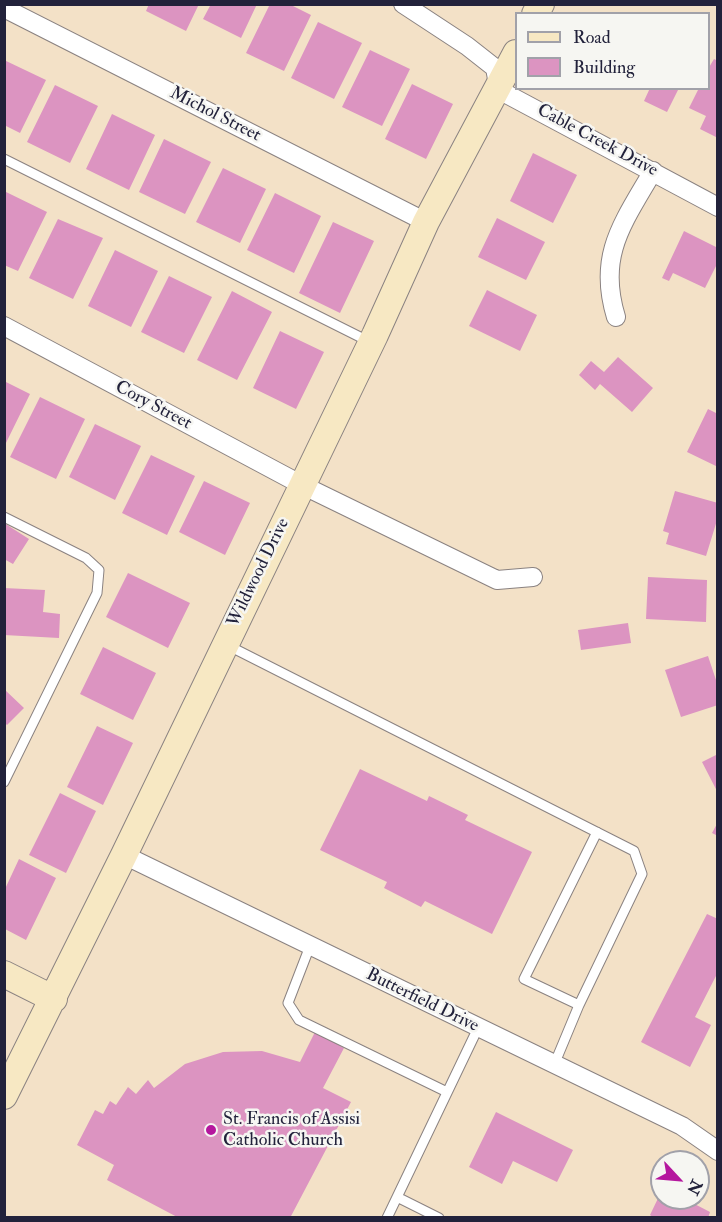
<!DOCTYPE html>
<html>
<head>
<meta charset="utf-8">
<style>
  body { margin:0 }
  #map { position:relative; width:722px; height:1222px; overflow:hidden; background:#f3e1c7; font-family:"IM FELL Double Pica",serif }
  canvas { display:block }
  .frame { position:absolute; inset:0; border:6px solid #22223b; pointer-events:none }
  .legend { position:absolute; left:515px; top:12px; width:195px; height:78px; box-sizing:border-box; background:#f6f6f2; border:2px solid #a1a1a9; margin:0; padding:8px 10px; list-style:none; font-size:18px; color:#22223b }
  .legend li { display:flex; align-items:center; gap:12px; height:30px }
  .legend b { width:30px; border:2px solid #a1a1a9 }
  .north { position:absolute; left:650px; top:1150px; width:60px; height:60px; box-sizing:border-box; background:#f6f6f2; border:2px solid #a1a1a9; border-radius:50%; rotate:116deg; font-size:16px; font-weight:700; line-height:24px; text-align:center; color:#22223b }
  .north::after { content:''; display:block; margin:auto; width:21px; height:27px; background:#b5179e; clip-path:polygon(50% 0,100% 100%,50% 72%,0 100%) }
</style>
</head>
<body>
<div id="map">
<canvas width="722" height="1222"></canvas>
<div class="frame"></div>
<ul class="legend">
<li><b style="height:8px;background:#f7e8c3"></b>Road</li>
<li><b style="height:16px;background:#dc94c1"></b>Building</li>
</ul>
<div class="north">N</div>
</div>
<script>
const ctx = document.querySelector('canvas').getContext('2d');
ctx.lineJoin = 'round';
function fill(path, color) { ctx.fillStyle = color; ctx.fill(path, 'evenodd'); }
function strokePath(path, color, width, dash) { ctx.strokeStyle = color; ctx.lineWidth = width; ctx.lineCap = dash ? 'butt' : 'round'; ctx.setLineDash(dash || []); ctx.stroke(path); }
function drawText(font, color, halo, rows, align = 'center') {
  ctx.font = font + ' "IM FELL Double Pica",serif'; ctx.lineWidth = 5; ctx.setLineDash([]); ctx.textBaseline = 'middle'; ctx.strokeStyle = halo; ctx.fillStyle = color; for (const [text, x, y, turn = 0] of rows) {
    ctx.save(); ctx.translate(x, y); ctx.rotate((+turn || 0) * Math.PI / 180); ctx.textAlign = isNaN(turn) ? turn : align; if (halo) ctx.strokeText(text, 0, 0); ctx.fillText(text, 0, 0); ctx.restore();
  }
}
const building = new Path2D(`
  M149,4h50l-13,27 -40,-20z
  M211,4h46l-16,34 -38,-19z
  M270,4h19l22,11 -27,56 -38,-18z
  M318,22l44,21 -28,56 -43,-21z
  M370,50l40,19 -28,57 -40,-19z
  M714,59l4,2v77l-18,-9 6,-13 -17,-8 10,-20h9v-19z
  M4,60l42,20 -26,53 -16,-8z
  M412,84l41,20 -27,55 -41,-20z
  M55,85l43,21 -28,57 -43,-21z
  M650,88h29l-12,24 -23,-11z
  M112,114l43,21 -26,55 -43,-21z
  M164,139l47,23 -26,52 -46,-22z
  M533,153l44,22 -24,48 -43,-22z
  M223,168l43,21 -26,54 -44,-21z
  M4,191l43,21 -29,59 -14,-6z
  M275,193l46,23 -27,57 -47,-23z
  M497,218l48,24 -19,38 -48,-23z
  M58,219l45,19 -30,61 -44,-21z
  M333,222l41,19 -34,72 -41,-20z
  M684,231l34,17v14l-13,26 -32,-15 -4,8 -7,-3z
  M115,250l43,21 -27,56 -43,-21z
  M169,276l43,21 -28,56 -43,-21z
  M487,290l50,25 -17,36 -51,-25z
  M232,291l40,21 -35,68 -40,-20z
  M280,331l44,21 -28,57 -43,-21z
  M618,357l35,31 -21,24 -32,-28 -5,6 -16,-15 12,-14 13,11z
  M4,381l26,13 -26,53z
  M40,397l45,22 -29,60 -46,-22z
  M708,409l10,5v53l-31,-15z
  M95,424l46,22 -26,54 -46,-23z
  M151,455l44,21 -28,59 -45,-22z
  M204,481l46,22 -25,52 -46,-23z
  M675,491l43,12v14l-12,39 -40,-12 3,-11 -6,-2z
  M4,523l25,16 -16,25 -9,-5z
  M128,573l62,30 -22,45 -62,-31z
  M648,577l59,3 -1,42 -60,-3z
  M4,588l41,2 -2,22 17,2 -1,24 -55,-3z
  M628,623l3,20 -50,7 -3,-20z
  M103,647l53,26 -23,47 -53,-26z
  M708,656l10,30v19l-37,12 -16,-47z
  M4,689l20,19 -17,17 -3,-3z
  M97,726l36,17 -30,62 -36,-18z
  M718,754v39l-16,-31z
  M360,769l67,32 2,-5 39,19 -3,5 67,32 -40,82 -67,-33 -4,6 -37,-19 3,-6 -67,-32z
  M60,793l36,18 -30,62 -37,-18z
  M718,822v14l-6,-3z
  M19,859l37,19 -30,62 -21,-11v-40z
  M707,914l11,5v53l-23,45 16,8 -21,42 -49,-25z
  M315,1032l29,16 -21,40 28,14 -61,116h-111l-72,-38 7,-15 -37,-20 18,-35 8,4 7,-13 6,4 12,-18 8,7 12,-14 6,8 31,-24 38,-12 39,-1 38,11z
  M496,1112l77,38 -16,32 -44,-21 -11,23 -33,-17z
  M662,1190v8h21l27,14 -2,6h-54l-4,-3z`);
const lane = new Path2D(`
  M4,159l366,183
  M4,517l82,41 13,12 -2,23 -93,189
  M227,645l407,206 8,23 -63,131 -25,60
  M310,946l-22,57 11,17 148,72
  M579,1005l-55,-26 73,-147
  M397,1197l42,21
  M387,1218l91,-190`);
const street = new Path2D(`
  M403,4l64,42 28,22 4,22 219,117
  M4,8l422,214
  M616,317c-19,-62 7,-94 37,-146
  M4,326l298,159 195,95 36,-3
  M124,855l558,271 36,25`);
const secondary = new Path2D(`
  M535,14l6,-10
  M4,974l50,25
  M4,1096l120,-241 251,-520 51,-113 90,-169`);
const markers = [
  [211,1130,6,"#b5179e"]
];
const streetNames = [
  ["Michol Street",215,115,27],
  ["Cable Creek Drive",597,141,28],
  ["Cory Street",153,406,28],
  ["Wildwood Drive",259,573,-64],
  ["Butterfield Drive",422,1001,26]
];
const poiNames = [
  ["St. Francis of Assisi",223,1120],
  ["Catholic Church",223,1141]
];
fill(building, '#dc94c1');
strokePath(lane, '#8a8281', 11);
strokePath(street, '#8a8281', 20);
strokePath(secondary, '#8a8281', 28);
strokePath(lane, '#fff', 9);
strokePath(street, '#fff', 18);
strokePath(secondary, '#f7e8c3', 26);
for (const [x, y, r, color] of markers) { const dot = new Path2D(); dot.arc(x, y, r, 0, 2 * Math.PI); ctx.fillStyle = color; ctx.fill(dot); strokePath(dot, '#f6f6f2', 2); }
drawText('18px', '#22223b', '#f6f6f2', streetNames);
drawText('18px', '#22223b', '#f6f6f2', poiNames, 'left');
</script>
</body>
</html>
